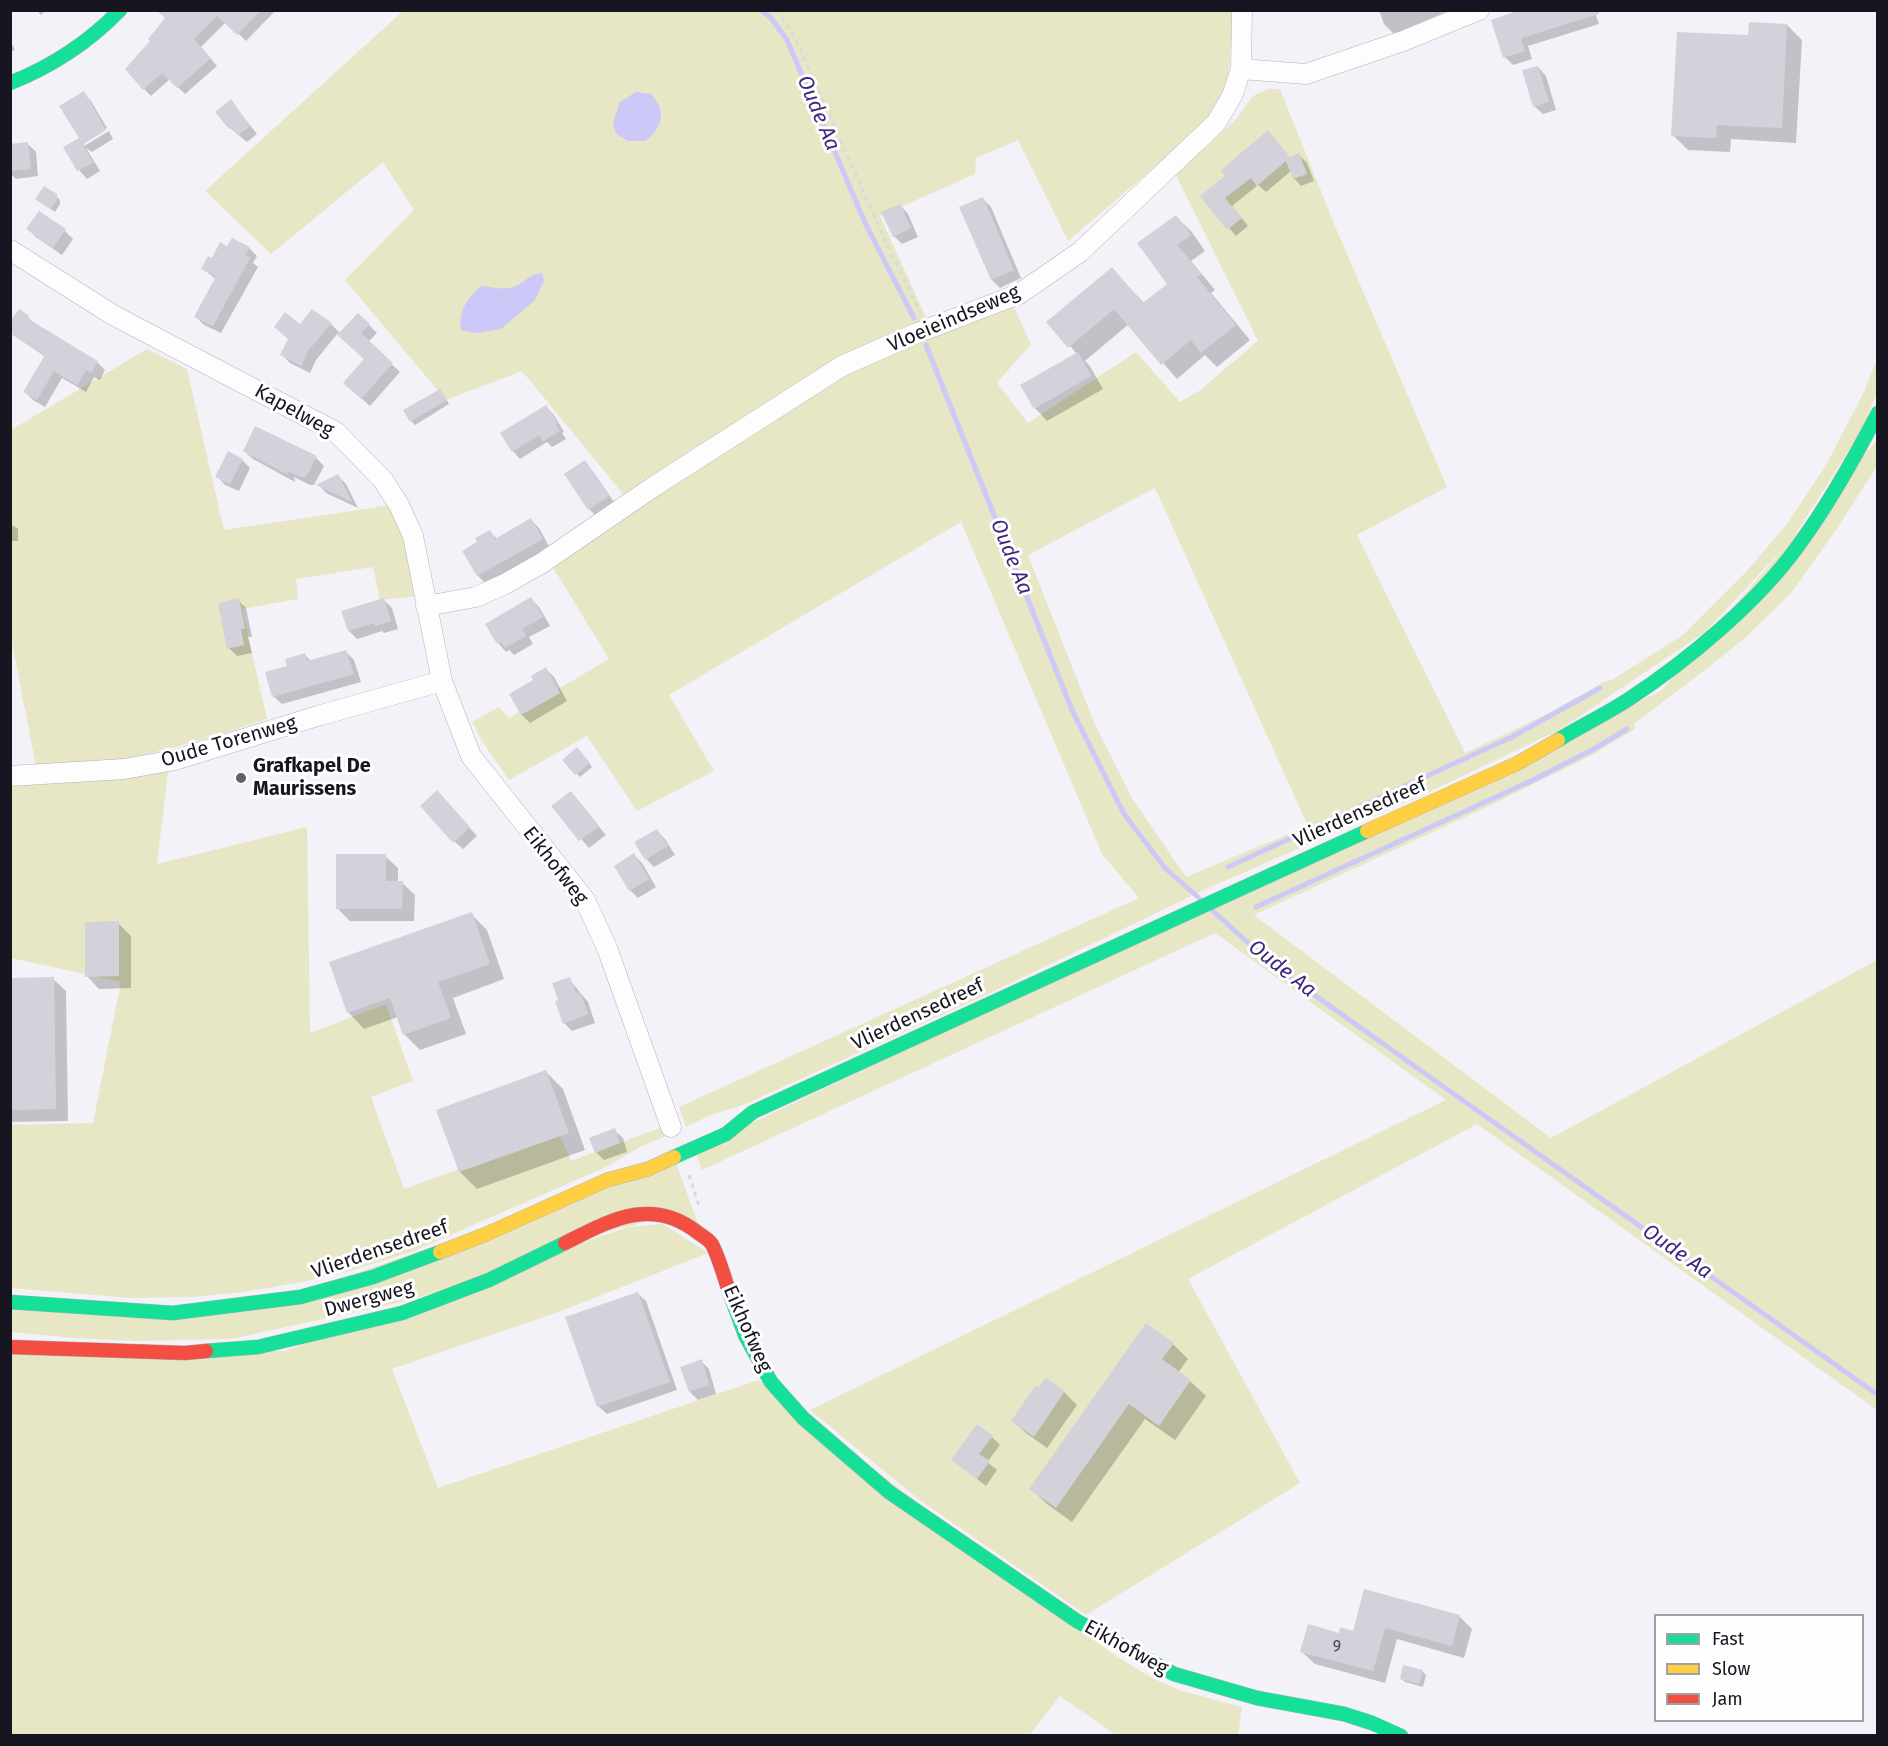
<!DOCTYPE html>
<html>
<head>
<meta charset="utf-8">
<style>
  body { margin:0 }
  #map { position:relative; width:1888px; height:1746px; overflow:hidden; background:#f3f2f9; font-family:"Fira Sans",sans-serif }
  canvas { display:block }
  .frame { position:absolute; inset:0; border:12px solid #161520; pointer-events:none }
  .legend { position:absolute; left:1654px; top:1614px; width:210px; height:108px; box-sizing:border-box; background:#fefefe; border:2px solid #a1a1a5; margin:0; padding:8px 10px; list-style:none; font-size:18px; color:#161520 }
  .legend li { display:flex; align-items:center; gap:12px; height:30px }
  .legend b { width:30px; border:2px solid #a1a1a5 }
</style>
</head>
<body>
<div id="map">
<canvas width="1888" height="1746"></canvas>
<div class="frame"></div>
<ul class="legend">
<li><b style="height:8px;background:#16e098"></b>Fast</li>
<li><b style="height:8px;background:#ffcf43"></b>Slow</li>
<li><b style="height:8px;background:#f24e42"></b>Jam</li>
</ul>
</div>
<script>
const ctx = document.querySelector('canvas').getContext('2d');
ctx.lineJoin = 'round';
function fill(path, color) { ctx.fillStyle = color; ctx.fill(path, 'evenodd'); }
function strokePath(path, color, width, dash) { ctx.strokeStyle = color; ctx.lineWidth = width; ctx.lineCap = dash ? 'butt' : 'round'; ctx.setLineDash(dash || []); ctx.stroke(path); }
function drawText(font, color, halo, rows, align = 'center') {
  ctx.font = font + ' "Fira Sans",sans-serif'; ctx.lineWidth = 6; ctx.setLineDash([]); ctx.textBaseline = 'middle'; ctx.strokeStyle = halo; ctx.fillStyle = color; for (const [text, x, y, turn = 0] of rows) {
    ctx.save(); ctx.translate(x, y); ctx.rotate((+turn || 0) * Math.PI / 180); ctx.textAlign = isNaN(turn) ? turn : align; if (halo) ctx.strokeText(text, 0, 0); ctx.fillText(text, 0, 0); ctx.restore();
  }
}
const green = new Path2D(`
  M403,11h830l-5,72 -16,31 -48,45 -96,82 -50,-101 -42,18 -1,16 -95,42 48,106 -61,24 -50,24 -193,125 -102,-124 -76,29 -101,-120 69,-70 -31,-48 -112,92 -66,-63z
  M1268,89h12l57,142 110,256 -90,48 108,218 78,-37 61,-34 8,-2 71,-45 63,-63 41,-48 39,-59 38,-73 13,-33v34l-17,40 -67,105 -88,94 -146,98 -128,61 -225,98 -216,104 -247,112 -32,10 -25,12 -7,-20 460,-209 -37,-44 -141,-332 -292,173 45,76 -77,40 -50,-75 -78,44 -27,-39 -10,-19 27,-15 10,11 100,-59 -58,-95 230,-152 69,-39 161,-72 20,43 -34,39 31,40 108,-71 44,50 19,-11 59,-50 -83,-168 35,-29 26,-25 17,-23zM1155,488l153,338 -122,51 -54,-79 -37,-73 -67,-170z
  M147,349l40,20 37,161 167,-25 6,10 22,81 -39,4 -7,-33 -77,12 2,20 -56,10 25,110 -58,19 -80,21 -93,7 -25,-128v-208z
  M1877,440v26l-39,61 -46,65 -48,47 -34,27 -76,58 1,5 -43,26 -101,50 -237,110 297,223 326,-178v450l-400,-286 -289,155 112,204 -214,132 -169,-117 -107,-88 636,-310 -231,-167 -513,237 -6,-16 58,-32 907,-431z
  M169,764l-12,100 150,-37 3,206 76,-29 27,77 -42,16 33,92 155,-56 12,28 92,-34 3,9 -26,11 -32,19 -194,85 -67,21 -50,11 -55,9 -49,5 -63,1 -119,-10 -1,-163 83,-2 28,-141 -110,-24v-174z
  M676,1163l24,66 -30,-16 -259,87 -180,39 -96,2 -60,-3 -64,-6 -1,-23 234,3z
  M663,1224l45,29 -144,57 -172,59 46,119 321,-108 351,272 42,26 30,13 60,16 -4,29 -122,-1 -56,-39 -31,40h-1018v-386l274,1 332,-123z`);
const water = new Path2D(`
  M636,92l15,2c16,19 12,31 -5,47h-18l-12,-7 -3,-11 7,-21z
  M542,273l2,7 -9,20 -34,29 -25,4 -15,-3c-3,-19 6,-31 20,-44 12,1 24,5 35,0 12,-5 12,-12 26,-13z`);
const shadow = new Path2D(`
  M36,10h10l-5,5z
  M158,10h118l-30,31 -20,-19 -25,25 16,19 -32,28 -15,-15 -19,17 -7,-7 8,-48 15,-22z
  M1379,10h71l-56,24 -10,-10z
  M1594,10l5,14 -71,22 4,13 -19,6 -8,-8 -12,-36z
  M1787,25l15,15 -6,103 -65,-4 -1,13 -42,-2 -15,-15 76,-98z
  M10,40l5,10 -5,2z
  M1538,67l8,9 10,34 -13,4 -9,-8z
  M83,93l8,8 16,27 -23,14v4l25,-15 4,8 -21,13 -6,-4 14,23 -13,8 -8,-9 -13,-22 15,-9z
  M231,101l26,33 -10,8 -17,-14z
  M10,142l1,4 17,-2 8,8 2,24 -22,3 -6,-6z
  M1299,155l8,8 7,18 -13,5 -7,-8 -3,-7 -25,21 -8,-7 -26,21 16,20 -12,10 -34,-39 25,-21z
  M56,196l4,4v4l-5,8 -14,-10z
  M983,199l8,8 30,71 -21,10 -8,-8 -31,-72z
  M900,205l8,9 10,23 -16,7 -8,-8z
  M1176,217l15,14 14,20 -14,10 24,29 -4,3 39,47 -33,27 -12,-12 -28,24 -48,-55 -44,37 5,5 13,23 -56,32 -12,-13 42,-54 -28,-32 63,-53 33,35 24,-19z
  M28,229l37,2 8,8 -11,16 -26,-18z
  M228,248h21l8,8 -4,7 5,4 -37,66 -17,-8 -8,-8 20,-38 -13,-10z
  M27,316l9,10 61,36 8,8 -5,10 -6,-3 -8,15 -24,-14 -17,29 -12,-7 -8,-8 21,-35 -36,-24z
  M331,324l10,10 28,-9 8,8 -9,9 32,30 -30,34 -17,-15 13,-31 -28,-27 -22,27 -6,13 -20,-10 -8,-8 18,-29z
  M443,394l6,10 -34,21 -4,-4z
  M546,407l8,8 10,17 -2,1 4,6 -14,8 -5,-5 -27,17 -7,-8z
  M244,451l72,7 8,8 -10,19h-4l-16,-8 1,5 -42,-23z
  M242,460l8,8 -11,23 -14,-6 -8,-9z
  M584,462l8,8 24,35 -19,12 -8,-8z
  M338,476l8,8 12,24 -32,-15 -7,-8z
  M531,520l8,8 11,20 -64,36 -8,-8 1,-33 11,-11 7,7z
  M10,526h4l4,3v12h-8z
  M531,599l8,8 11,19 -21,11 4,7 -19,11 -5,-5 -3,2 -8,-9z
  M238,600l8,8 6,29h-4l4,16 -15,3 -8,-8z
  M384,600l8,8 6,21 -14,4 -2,-2 -25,8 -8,-8z
  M346,652l8,8 7,22 -79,22 -9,-8 32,-41 6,6z
  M546,669l8,8 13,24 -37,22 -8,-8 -11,-21 24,-14z
  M581,753l11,14 -12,10 -16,-17z
  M571,793l35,42 -17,13 -35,-41z
  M445,800l32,36 -14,13 -8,-7z
  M657,831l8,8 10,16 -21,12 -8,-8z
  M634,855l8,8 14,24 -18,11 -8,-8z
  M385,856l13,12v15h4l13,12 -1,26h-64l-13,-13z
  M471,914l16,16 17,49 -51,19 13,36 -46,16 -16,-16 -6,-17 -34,12 -15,-16 -18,-50z
  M118,923l13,13v52l-32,1 -12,-13z
  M53,979l13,12 2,130 -58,1v-136z
  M569,979l19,23 7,21 -23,8 -8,-8 -4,-23z
  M546,1072l17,17 22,61 -108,39 -17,-17 -22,-61z
  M614,1130l9,8 4,14 -23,8 -8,-8z
  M637,1293l9,8 31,89 -70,24 -9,-8z
  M1173,1344l15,15 -10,14 12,8 16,15 -31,44 -30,-21 -73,103 -25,-18 -16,-15z
  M701,1361l8,8 7,25 -18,6 -8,-8 -8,-24z
  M1047,1380l17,12 13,13 -30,43 -21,-15 -13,-12z
  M992,1437l8,8 -13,17 10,8 -11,16 -33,-26z
  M1365,1591l95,26 12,12 -8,29 -67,-19 -12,44 -70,-19 -13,-12 38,-17 14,-2z
  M1422,1671l4,4 -3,12 -18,-5 -4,-4z`);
const stream = new Path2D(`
  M761,10l10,8 16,22 79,185 48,93
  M926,345l146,365 52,104 41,54 34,30
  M1228,867l284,-130 88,-49
  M1256,907l275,-126 63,-32 33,-20
  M1212,910l63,57 603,428`);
const building = new Path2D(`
  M156,10h105l-24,25 -20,-19 -23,23 17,19 -34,30 -15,-15 -19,17 -18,-21 25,-28 -2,-2 17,-21z
  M1520,10h78l1,4 -78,24 4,13 -22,7 -12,-38z
  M1749,22l38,2 -5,104 -65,-3 -1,13 -45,-2 6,-104 71,3z
  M1538,66l11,36 -16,5 -11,-37z
  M84,91l22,39 -24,15 -2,-5 13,23 -16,8 -14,-24 16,-9 -20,-32z
  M231,99l19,27 -12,9 -7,-8 -2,2 -14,-17z
  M1268,130l22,27 9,-4 8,21 -14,5 -7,-18 -29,25 -6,-8 -26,20 17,20 -15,12 -27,-34 25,-20 -4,-5 7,-7z
  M28,142l3,27 -21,2v-27z
  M44,186l13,8v6l-7,9 -15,-10z
  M983,197l31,73 -23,10 -32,-73z
  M900,204l11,24 -18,9 -12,-25z
  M39,211l27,18 -13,19 -27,-19z
  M1176,215l15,20 -14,10 24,29 -4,3 39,48 -35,28 -10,-13 -30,25 -47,-56 -46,39 -22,-26 66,-55 31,36 24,-19 -30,-41z
  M232,238l18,9 -5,8 5,3 -37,68 -19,-9 22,-41 -15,-7 7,-13 4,2 8,-16 7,4z
  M19,309l9,6 2,5 68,41 -7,12 -5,-3 -9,15 -23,-14 -17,29 -14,-8 22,-37 -35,-22v-12z
  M312,309l20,14 -24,28 -7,15 -21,-11 8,-16 -14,-12 11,-15 15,12z
  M358,313l12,11 -9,9 32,30 -32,36 -18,-16 21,-24 -27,-24z
  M1078,352l13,24 -57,33 -14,-24z
  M440,389l7,11 -37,22 -7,-12z
  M546,405l12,18 -2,1 4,7 -17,10 -4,-6 -27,17 -12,-19z
  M255,426l62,30 -11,21h-5l-14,-6 1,4 -45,-24z
  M228,451l15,8 -13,25 -15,-7z
  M585,460l24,36 -21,14 -24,-36z
  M338,474l14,28 -36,-17z
  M531,518l12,21 -66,37 -15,-25 15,-9 -2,-4 15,-8 5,9z
  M531,597l12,20 -21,12 4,7 -21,12 -4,-6 -4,2 -12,-20z
  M239,598l6,31h-4l3,16 -17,4 -9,-46z
  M384,598l7,23 -16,5 -1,-3 -26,8 -7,-20z
  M346,650l8,24 -82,23 -7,-25 22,-6 -2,-7 20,-6 2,8z
  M546,667l14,26 -39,22 -12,-21 24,-14 -2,-4z
  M577,747l13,16 -15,12 -13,-15z
  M437,790l33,37 -17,16 -33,-37z
  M571,791l28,35 -20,15 -28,-35z
  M657,829l11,17 -23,14 -11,-18z
  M634,853l15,26 -20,12 -15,-25z
  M336,854h50v27h17l-1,28h-66z
  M472,912l18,52 -52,18 13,36 -48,17 -13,-37 -43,15 -18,-51z
  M119,921v55l-34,1v-55z
  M54,977l2,132 -46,1 2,-132z
  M570,977l6,16 4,-1 8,22 -25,10 -8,-23 3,-1 -6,-17z
  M546,1070l23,63 -110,39 -23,-62z
  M615,1128l5,15 -25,10 -6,-15z
  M638,1292l32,90 -73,25 -32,-90z
  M1146,1323l28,20 -12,16 29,21 -32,46 -30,-22 -73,104 -27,-19z
  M702,1359l7,26 -20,7 -9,-25z
  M1046,1378l19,13 -31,46 -23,-16 25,-36 3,2z
  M977,1424l16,12 -14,18 11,7 -13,18 -26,-19z
  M1364,1589l96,26 -8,31 -67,-18 -12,43 -73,-19 8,-28 31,9 1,-6 13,4z
  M1403,1665l20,5 -4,14 -19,-5z`);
const path = new Path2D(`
  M777,10l18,28 91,204 34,70
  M689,1175l10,31`);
const street = new Path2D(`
  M1241,69l65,5 97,-33 76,-31
  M10,250l103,65 223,117 47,48 16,25 14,31 29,145 29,75 114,144 22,48 64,179
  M426,606l50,-9 29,-13 37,-21 111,-76 189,-121 75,-33 102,-39 61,-42 136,-129 16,-27 9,-27 1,-59
  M10,776l114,-7 51,-9 146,-45 121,-34`);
const fast = new Path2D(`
  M10,83c43,-17 78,-40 110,-73
  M1558,740c23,-14 48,-26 71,-41 58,-38 129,-97 169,-153 31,-42 56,-87 80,-133
  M674,1157l52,-23 27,-22 614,-281
  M729,1291l16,44 26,47 32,36 86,74 188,129 97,53 83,24 87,16 28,9 29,13
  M10,1302l163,11 127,-16 73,-20 67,-25
  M206,1351l52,-4 144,-34 87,-33 76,-37`);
const slow = new Path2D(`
  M1367,831l151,-68 40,-23
  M440,1252l44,-17 123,-55 41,-11 26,-12`);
const jam = new Path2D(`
  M565,1243c44,-22 86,-47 132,-11 4,3 11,7 14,11 6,8 14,37 18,48
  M10,1347l175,6 21,-2`);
const markers = [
  [241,778,6,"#63626c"]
];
const numberNames = [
  ["9",1337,1648]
];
const streetNames = [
  ["Vloeieindseweg",954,319,-23],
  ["Kapelweg",294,411,29],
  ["Oude Torenweg",229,742,-16],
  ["Vlierdensedreef",1360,813,-24],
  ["Eikhofweg",555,866,52],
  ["Vlierdensedreef",918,1015,-25],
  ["Vlierdensedreef",380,1250,-19],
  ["Dwergweg",369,1299,-15],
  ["Eikhofweg",747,1329,66],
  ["Eikhofweg",1126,1648,29]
];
const poiNames = [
  ["Grafkapel De",253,766],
  ["Maurissens",253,789]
];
const waterNames = [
  ["Oude Aa",818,113,67],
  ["Oude Aa",1011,557,68],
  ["Oude Aa",1282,969,38],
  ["Oude Aa",1677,1252,35]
];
fill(green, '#e7e6c5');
fill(water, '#ccc8f7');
fill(shadow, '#0003');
strokePath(stream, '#ccc8f7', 5);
fill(building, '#d3d2db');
strokePath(street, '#b3b2ba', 21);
strokePath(fast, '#b3b2ba', 15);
strokePath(slow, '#b3b2ba', 15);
strokePath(jam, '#b3b2ba', 15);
strokePath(path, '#dadadc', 3, [4.5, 4.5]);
strokePath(street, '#fdfdfe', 20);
strokePath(fast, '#16e098', 14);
strokePath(slow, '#ffcf43', 14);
strokePath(jam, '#f24e42', 14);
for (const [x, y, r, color] of markers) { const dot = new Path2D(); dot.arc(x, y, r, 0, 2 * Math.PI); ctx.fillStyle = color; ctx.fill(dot); strokePath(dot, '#fefefe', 2); }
drawText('16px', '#45444f', null, numberNames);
drawText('20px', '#161520', '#fefefe', streetNames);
drawText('bold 20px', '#161520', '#fefefe', poiNames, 'left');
drawText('italic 21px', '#3d2780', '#fefefe', waterNames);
</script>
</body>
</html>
